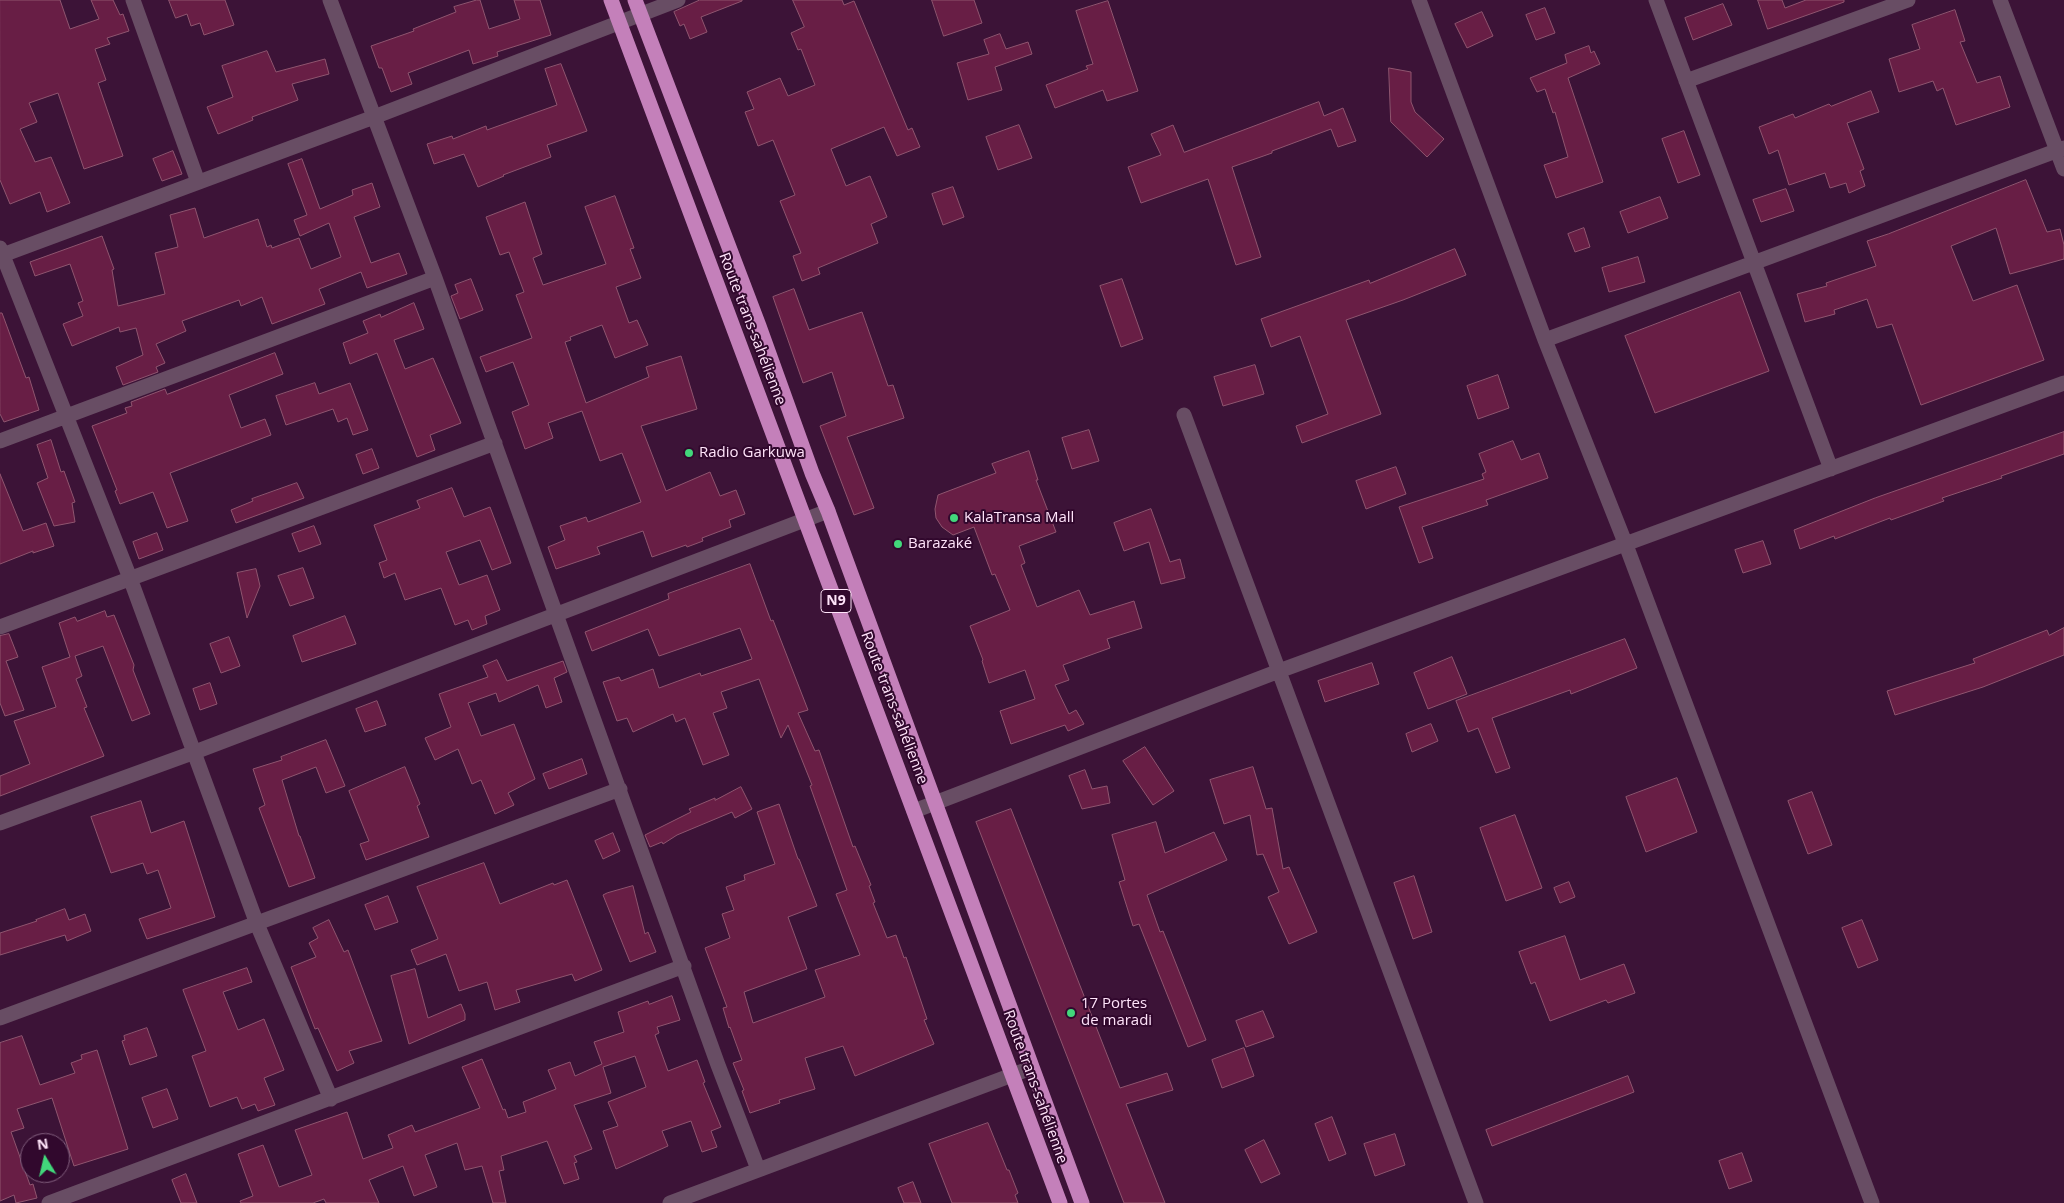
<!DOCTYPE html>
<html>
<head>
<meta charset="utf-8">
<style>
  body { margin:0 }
  #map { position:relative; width:2064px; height:1203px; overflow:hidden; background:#3c1337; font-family:"Open Sans",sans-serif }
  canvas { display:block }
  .north { position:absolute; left:20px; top:1133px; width:50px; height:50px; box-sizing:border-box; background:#31082d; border:1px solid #83607f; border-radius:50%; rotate:351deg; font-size:14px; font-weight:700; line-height:20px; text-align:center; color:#ffe4fa }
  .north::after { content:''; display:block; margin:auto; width:18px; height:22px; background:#42d77b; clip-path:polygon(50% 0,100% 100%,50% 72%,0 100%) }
</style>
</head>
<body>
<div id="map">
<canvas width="2064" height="1203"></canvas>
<div class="north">N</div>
</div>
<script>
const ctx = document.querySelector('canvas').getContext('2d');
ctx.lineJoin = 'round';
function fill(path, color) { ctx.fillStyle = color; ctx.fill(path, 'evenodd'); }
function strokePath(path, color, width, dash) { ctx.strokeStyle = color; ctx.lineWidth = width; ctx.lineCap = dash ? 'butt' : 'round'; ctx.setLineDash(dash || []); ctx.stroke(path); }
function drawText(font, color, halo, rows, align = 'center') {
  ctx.font = font + ' "Open Sans",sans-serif'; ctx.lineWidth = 4; ctx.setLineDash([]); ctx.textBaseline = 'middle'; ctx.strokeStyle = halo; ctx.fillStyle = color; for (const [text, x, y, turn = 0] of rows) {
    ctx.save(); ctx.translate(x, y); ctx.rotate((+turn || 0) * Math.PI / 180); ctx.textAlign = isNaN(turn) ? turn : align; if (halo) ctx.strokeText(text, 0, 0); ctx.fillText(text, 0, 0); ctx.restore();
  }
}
const building = new Path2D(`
  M0,0h60l10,29 29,-10 -8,-19h22l7,15 3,-1 6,17 -22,7 3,6 -15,5 11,31 -8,3 25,73 -39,13 -26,-76 -29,10 8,19 -17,7 15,33 16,-5 19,46 -23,9 -7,-20 -30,12 -10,-24z
  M169,0h56l9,25 -30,10 -4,-12 -9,3 -4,-12 -11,4z
  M477,0h3l9,29 31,-10 -6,-19h26l11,35 -54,17 1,4 -25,8 -4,-14 -61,23 4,11 -21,8 -9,-24h-3l-8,-22 43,-15 -1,-2 43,-17 -2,-5z
  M700,0h42v1l-41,16 6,15 -17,7 -6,-15 -4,2 -6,-14z
  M793,0h49l2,5 10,-4 54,129 4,-2 8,19 -23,9 -13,-29 -53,22 15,37 24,-10 17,41 -16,7 7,19 -60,25 2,6 -18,7 -9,-25 8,-3 -21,-52 15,-6 -22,-55 -15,6 -13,-34 9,-3 -7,-17 33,-14 8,18 27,-11 -14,-36 -3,1 -7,-17 13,-6z
  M932,0h42l8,23 -38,13z
  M1758,0h24l3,8 21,-8h38v2l-76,27z
  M1108,1l30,90 -31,10 -4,-11 -48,18 -9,-23 42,-16 -2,-3 7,-2 -17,-53z
  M1723,4l9,21 -39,15 -8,-22z
  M1545,8l10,25 -19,7 -10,-25z
  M1955,10l10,31 -5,1 17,41 23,-7 10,31 -54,18 -13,-37 -6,3 -4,-10 -34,11 -10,-33 31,-10 -8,-24z
  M1482,12l11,24 -26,12 -12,-24z
  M1000,34l6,15 22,-7 4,12 -37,13 7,23 -34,10 -11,-37 32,-9 -5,-14z
  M1589,46l2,7 3,-2 6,13 -32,14 35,104 -47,16 -12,-33 24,-8 -13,-45 -2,1 -8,-24 -8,3 -7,-14 37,-15 -2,-8z
  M267,51l9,21 49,-13 4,15 -37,10 6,16 -46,17 1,3 -35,14 -11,-27 26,-10 -11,-31z
  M561,64l26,67 -40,14 4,12 -48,18 1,1 -26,11 -14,-33 -30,10 -7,-20 25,-8 1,3 33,-13 1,4 70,-25 -12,-36z
  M1389,68l22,4v30l4,10 29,27 -17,18 -36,-35z
  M1871,91l8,21 -32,11 17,46 -4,2 5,15 -16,7 -3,-10 -16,5 -5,-15 -36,12 -11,-35 -9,4 -10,-27 34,-13 2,4 34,-14 2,2z
  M1319,102l5,14 19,-8 13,33 -18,6 -7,-18 -59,22v2l-40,14 29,90 -25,8 -28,-86 -67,24 -13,-36 33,-12 -10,-21 22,-9 11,27z
  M1019,125l13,33 -34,12 -12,-33z
  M1684,131l16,44 -22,8 -16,-44z
  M173,151l9,23 -20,7 -9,-22z
  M302,159l18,50 33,-14 -1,-5 20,-7 8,24 -26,10 17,46 28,-10 8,21 -40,14 -6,-16 -42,17 6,15 -53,20 -10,-27 -21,9 -2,-6 -57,21 4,10 -30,13 9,19 -9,4 2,5 -35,13 -7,-18 27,-12 -7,-27 -16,4 -1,-5 -47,19 -9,-22 20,-8 -5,-13 5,-2 -13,-37 -35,12 -5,-14 72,-26 12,33 -2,1 6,36 47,-12 -10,-41 23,-6 -8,-32 25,-7 9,30 54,-19 9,28 4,-2 1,3 27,-10 12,31 30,-12 -12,-34 -29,13 -6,-16 13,-5 -19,-51z
  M2026,180l21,52 13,-3 4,16v14l-54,15 -14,-46 -45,18 22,55 44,-16 27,75 -123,45 -29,-81 -15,4 -10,-29 -33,11 1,4 -30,8 -8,-28 30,-8 -1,-3 50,-17 -9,-25 21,-7z
  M953,187l11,30 -21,8 -11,-31z
  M1786,189l8,22 -33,11 -8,-22z
  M615,196l19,52 -4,1 11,29 -25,9 13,36 8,-3 11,25 -33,13 -13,-33 -32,12 1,3 -6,2 21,61 63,-26 -3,-10 35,-11 16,53 -56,17 25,65 44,-19 10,24 16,-6 9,24 -16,6 2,7 -29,11 1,3 -16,6 -1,-2 -34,12 -9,-26 -46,16 3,7 -44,15 -8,-22 17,-7 -5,-14 26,-9 2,5 53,-20 -19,-49 -22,8 -18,-50 -34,12 5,15 -28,11 -13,-37 17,-7 -16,-43 -27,10 -6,-15 52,-19 -16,-43 8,-3 -15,-40 -9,3 -14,-38 39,-15 17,52 -9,4 10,27 63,-21 -21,-57z
  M1660,197l8,21 -40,15 -8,-21z
  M1584,228l6,19 -15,5 -7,-18z
  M1455,249l11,26 -63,25 -57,20 35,94 -79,29 -6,-17 32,-12 -28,-78 -29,11 -10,-28 108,-39 1,3z
  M1638,257l7,25 -36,10 -7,-24z
  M471,279l12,31 -23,9 -9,-23 7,-3 -3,-8z
  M1122,279l21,60 -22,8 -21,-61z
  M794,289l15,41 53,-18 26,74 5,-1 11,33 -57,19 27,71 -20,7 -34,-89 26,-10 -14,-44 -29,11 -30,-86z
  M1740,292l29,79 -114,42 -30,-77z
  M414,303l10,26 -30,11 11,29 28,-11 28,65 -31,12 5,15 -18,7 -40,-104 -27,11 -7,-21 25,-10 -5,-12 17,-7 1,3z
  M0,313h2l24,65 3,-1 10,33 -35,12 -4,-8z
  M275,353l8,21 -54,21 12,33 24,-9 6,16 -101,38 18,48 -21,7 -14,-36 -33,12 -5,-13 2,-1 -25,-64 35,-13 -2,-5 7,-2 -1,-4 34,-13 2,5z
  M1255,365l9,29 -41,12 -9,-29z
  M1498,375l11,33 -31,11 -11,-33z
  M315,383l4,11 31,-11 18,47 -15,5 -6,-17 -9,4 -5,-13 -47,16 -10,-29z
  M1089,430l10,31 -27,8 -10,-31z
  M2064,432v22l-63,22 1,2 -60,20 2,3 -53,19 -1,-2 -55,21 -1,-3 -34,13 -6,-19 81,-32z
  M51,440l10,32 3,-1 11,31 -3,1 3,19 -21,4 -17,-43 11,-5 -11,-33z
  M1513,441l8,19 18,-7 9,25 -62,22 2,5 -66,22 11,31 -14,5 -20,-56 85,-28 -2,-5 4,-2 -7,-18z
  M372,449l7,19 -16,6 -7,-19z
  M1029,451l9,29h-2l20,52 -37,14 6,17 -4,2 16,42 42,-17 11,25 44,-14 8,27 -35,11 3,9 -47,17 6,15 -14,5 14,29 7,-4 8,14 -16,7 -3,-6 -54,19 -11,-33 35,-12 -10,-29 -36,13 -7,-22 1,-1 -13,-34 40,-16 -15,-36 -3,1 -18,-48 -21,8 -11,-8 -6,-9 -1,-9 3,-14 58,-22 -4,-9z
  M1396,467l10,27 -40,15 -10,-28z
  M0,474l23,57 23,-8 8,23 -21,7v-2l-33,13z
  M297,483l7,15 -68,25 -5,-13 22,-9 -1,-2z
  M452,488l12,29 26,-10 21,56 -19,7 -12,-30 -34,12 13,33 28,-10 13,35 -15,6 2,8 -15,6 -4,-10 -13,5 -14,-37 -36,12 -10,-27 -11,5 -5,-15 8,-3 -13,-35 46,-17 -3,-7z
  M1151,509l19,53 10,-3 5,19 -24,6 -12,-42 -25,9 -10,-28z
  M314,526l7,18 -22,8 -7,-18z
  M157,533l6,17 -24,9 -6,-17z
  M1763,541l8,23 -28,9 -8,-23z
  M750,564l21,57 2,-1 35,90 -10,3 17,38 4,-1 34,97 2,-1 16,39 -2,1 6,16 -2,1 14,35 9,-3 8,23 2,-1 21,62 -3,1 10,24 -79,32 -12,-30 -38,12 10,31 -36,11 1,3 -30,10 -8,-22 2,-1 -11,-27 9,-3 -12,-33 -1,1 -6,-20 4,-1 -22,-59 25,-10 -8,-24 12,-4 -8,-23 19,-7 -1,-5 31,-11 -18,-52 22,-8 19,55h1l18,47 -29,11 19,52 -63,23 9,31 72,-26 -10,-27 45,-15 -24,-61 11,-4 -37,-104 2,-1 -24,-60 -7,13 -22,-59 -38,13 6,16 -14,5 16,42 -26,10 -18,-47 -9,4 -3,-8 -40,18 -6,-14 -10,3 -14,-39 16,-5 2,4 32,-12 6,19 41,-15 1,3 51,-17 -12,-31 -81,28 -11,-27 -56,22 -7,-19 84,-33 -1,-5z
  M303,568l11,30 -24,8 -12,-30z
  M256,569l4,17 -13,32 -10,-45z
  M105,611l2,6 7,-2 20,50 -1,5 17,44 -18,7 -29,-75 -28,10 7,20 -6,3 11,28 -3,1 20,48 -104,40v-20l30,-12 -16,-43 42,-14 -14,-40 28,-10 -11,-34 16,-6 2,4z
  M345,616l11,28 -54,18 -9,-26z
  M2064,628v27l-81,32 -88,28 -8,-24 88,-28 -2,-4 74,-29 2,5z
  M9,634l9,23 -12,4 18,49 -19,6 -5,-13v-67z
  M229,637l11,29 -19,7 -11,-29z
  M1625,639l12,29 -66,26 -1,-4 -78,28 18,50 -14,5 -18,-45 -10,4 -12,-31z
  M1452,657l15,37 -39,15 -14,-36z
  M497,660l10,21 56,-20 4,11 -13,6 8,24 -16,6 -8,-23 -39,17 -3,-9 -28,10 13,33 33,-12 21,55 -27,14 6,12 -19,9 -14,-34 -9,4 -14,-35 -23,11 -10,-22 26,-11 -12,-33 49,-17 -5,-11z
  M1372,663l7,21 -54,18 -7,-21z
  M210,683l7,21 -17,6 -7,-21z
  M377,701l9,24 -21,7 -9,-23z
  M1431,724l7,17 -26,11 -6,-18z
  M326,740l19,46 -19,7 -10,-26 -34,13 17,56h1l15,42 -26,9 -30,-79 6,-3 -12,-36 29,-9 -1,-3z
  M1145,747l29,44 -21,14 -30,-44z
  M582,759l5,15 -38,15 -6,-15z
  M405,767l15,37 -3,2 12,31 -63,23 -6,-16 9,-3 -20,-50z
  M1253,767l13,42 6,-1 11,61 6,-2 28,65 -28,12 -21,-47 11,-5 -16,-38 -6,1 -7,-40 -26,9 -14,-44z
  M1085,770l7,19 15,-3 3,17 -28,6 -13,-33z
  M1677,778l20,54 -51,20 -20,-55z
  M741,787l11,22 -17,9 -3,-6 -55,23 -14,9 -1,-2 -12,5 -5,-12 46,-23 -2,-3 26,-11v2z
  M1812,792l20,53 -24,9 -20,-53z
  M141,801l10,32 33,-12 31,96 -68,22 -8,-20 32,-11 -13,-38 -11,4 -4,-11 -32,10 -20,-56z
  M1011,809l109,279 47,-15 6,17 -47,14 39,99h-41l-148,-381z
  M1515,815l27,73 -36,13 -26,-73z
  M1156,822l9,31 49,-21 13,28 -80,35 13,37 3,-1 43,109 -18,7 -49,-123 -6,2 -14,-44 6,-2 -13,-45z
  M613,833l7,18 -17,8 -8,-18z
  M484,863l16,41 53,-21 1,2 13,-5 35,90 -27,11 -3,-7 -56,16 4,12 -25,8 -8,-28 -28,9 -13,-37 -29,11 -6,-15 27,-11 -21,-52z
  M1414,876l18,56 -19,7 -19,-56z
  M1569,882l6,15 -15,6 -6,-15z
  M633,886l12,48 3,-2 8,20 -26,10 -27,-67 4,-2z
  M388,896l10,26 -23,8 -10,-25z
  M65,909l4,11 16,-6 6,17 -24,10 -2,-6 -65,20v-22l37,-12 -1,-1z
  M329,920l15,32 4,-2 34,91 -33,10 5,12 -17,8 -19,-43 -3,1 -24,-62 25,-10 -7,-14 9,-5 -5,-10z
  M1862,920l16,40 -20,8 -16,-40z
  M1565,936l15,44 44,-16 11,29 -27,10 -2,-3 -56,21 -15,-39 -4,2 -12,-32z
  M247,968l5,14 -29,10 15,38 26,-11 20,51 -20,8 11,27 -17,6 -3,-7 -13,5 -5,-12 -27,10 -18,-51 14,-5 -23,-61z
  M415,969l13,49 33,-14 4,10v6l-56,24 -18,-68z
  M672,996l8,24 -23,7 2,6 -4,2 13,36 29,-11 8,22 -2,1 18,44 -10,4 6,16 -15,5 -11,-31 -29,10 6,15 -52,23 -13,-38 15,-5 -10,-24 38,-15 -11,-31 -32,11 8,26 -37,12 18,44 -18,7 3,6 -3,1 5,16 -15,5 -17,-43 -46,15 3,14 -5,1 7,32h-13l-11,-37 -17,4 -8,-27 -32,12 12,32 -23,9 -11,-30 -34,14 10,23h-53l-2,-4 -11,4h-72l-1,-2 13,-5 -15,-42 25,-9 16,42 33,-12 -17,-45 52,-18 16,47 30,-11 -5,-13 24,-10 3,7 65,-24 -18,-41 20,-8 21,51 2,-1 3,9 18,-6 -3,-10 33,-13 -8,-19 22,-8 5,14 27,-12 -8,-22 30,-10 -6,-20 30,-11 1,3z
  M1263,1011l11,26 -28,10 -10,-26z
  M147,1028l10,28 -27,9 -8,-24 3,-1 -1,-4z
  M22,1036l18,49 35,-12 -4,-10 11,-4 -1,-4 16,-5 31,99 -54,17 -22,-68 -35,11 7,19 -13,4 19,53 3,-1 4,14 -21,5 -2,-8 -14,6v-158z
  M1244,1048l10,28 -32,12 -10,-28z
  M1628,1076l6,16 -142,54 -6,-16z
  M167,1089l11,30 -25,9 -11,-30z
  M1332,1117l14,37 -17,7 -14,-37z
  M988,1123l19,47h2l9,23 -3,2 3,8h-66l-23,-59z
  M1395,1134l10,31 -30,11 -11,-32z
  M1264,1140l16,34 -19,9 -16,-33z
  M1742,1153l10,28 -23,8 -10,-28z
  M186,1174l11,29h-16l-9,-23z
  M913,1182l8,21h-17l-6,-15z`);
const minor = new Path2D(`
  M133,0l65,182
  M330,0l105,278 283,787 40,104
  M1419,0l126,340 81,205 246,658
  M1656,0l175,469
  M2000,0l64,169
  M1686,81l222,-81
  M0,248l130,330 127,346 74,175
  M0,256l374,-139 304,-117
  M1545,340l519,-192
  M1184,415l292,788
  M0,441l435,-163
  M0,627l495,-184
  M914,811l365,-140 785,-288
  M0,823l195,-71 633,-241
  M0,1018l620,-229
  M49,1203l635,-237
  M670,1203l361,-135`);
const highway = new Path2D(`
  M611,0l449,1203
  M635,0l124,326 53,147 16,38 254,692`);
const markers = [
  [689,453,5,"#42d77b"],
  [954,518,5,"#42d77b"],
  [898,544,5,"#42d77b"],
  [1071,1013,5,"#42d77b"]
];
const shields = [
  [836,601,30]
];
const shieldNames = [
  ["N9",836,601]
];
const streetNames = [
  ["Route trans-sahélienne",752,329,69],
  ["Route trans-sahélienne",894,708,69],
  ["Route trans-sahélienne",1035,1087,70]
];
const poiNames = [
  ["Radio Garkuwa",699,453],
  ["KalaTransa Mall",964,518],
  ["Barazaké",908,544],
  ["17 Portes",1081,1004],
  ["de maradi",1081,1021]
];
fill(building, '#681e45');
strokePath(building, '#8f556f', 1);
strokePath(minor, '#684d64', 15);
strokePath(highway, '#c480ba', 15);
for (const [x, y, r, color] of markers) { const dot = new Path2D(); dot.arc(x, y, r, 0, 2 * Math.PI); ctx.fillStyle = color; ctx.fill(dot); strokePath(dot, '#31082d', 2); }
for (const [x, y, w] of shields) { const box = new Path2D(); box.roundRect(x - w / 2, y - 11.5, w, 23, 4); ctx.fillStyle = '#31082d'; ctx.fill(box); strokePath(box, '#ffe4fa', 1); }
drawText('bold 14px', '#ffe4fa', null, shieldNames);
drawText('15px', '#ffe4fa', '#31082d', streetNames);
drawText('15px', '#ffe4fa', '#31082d', poiNames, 'left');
</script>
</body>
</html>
